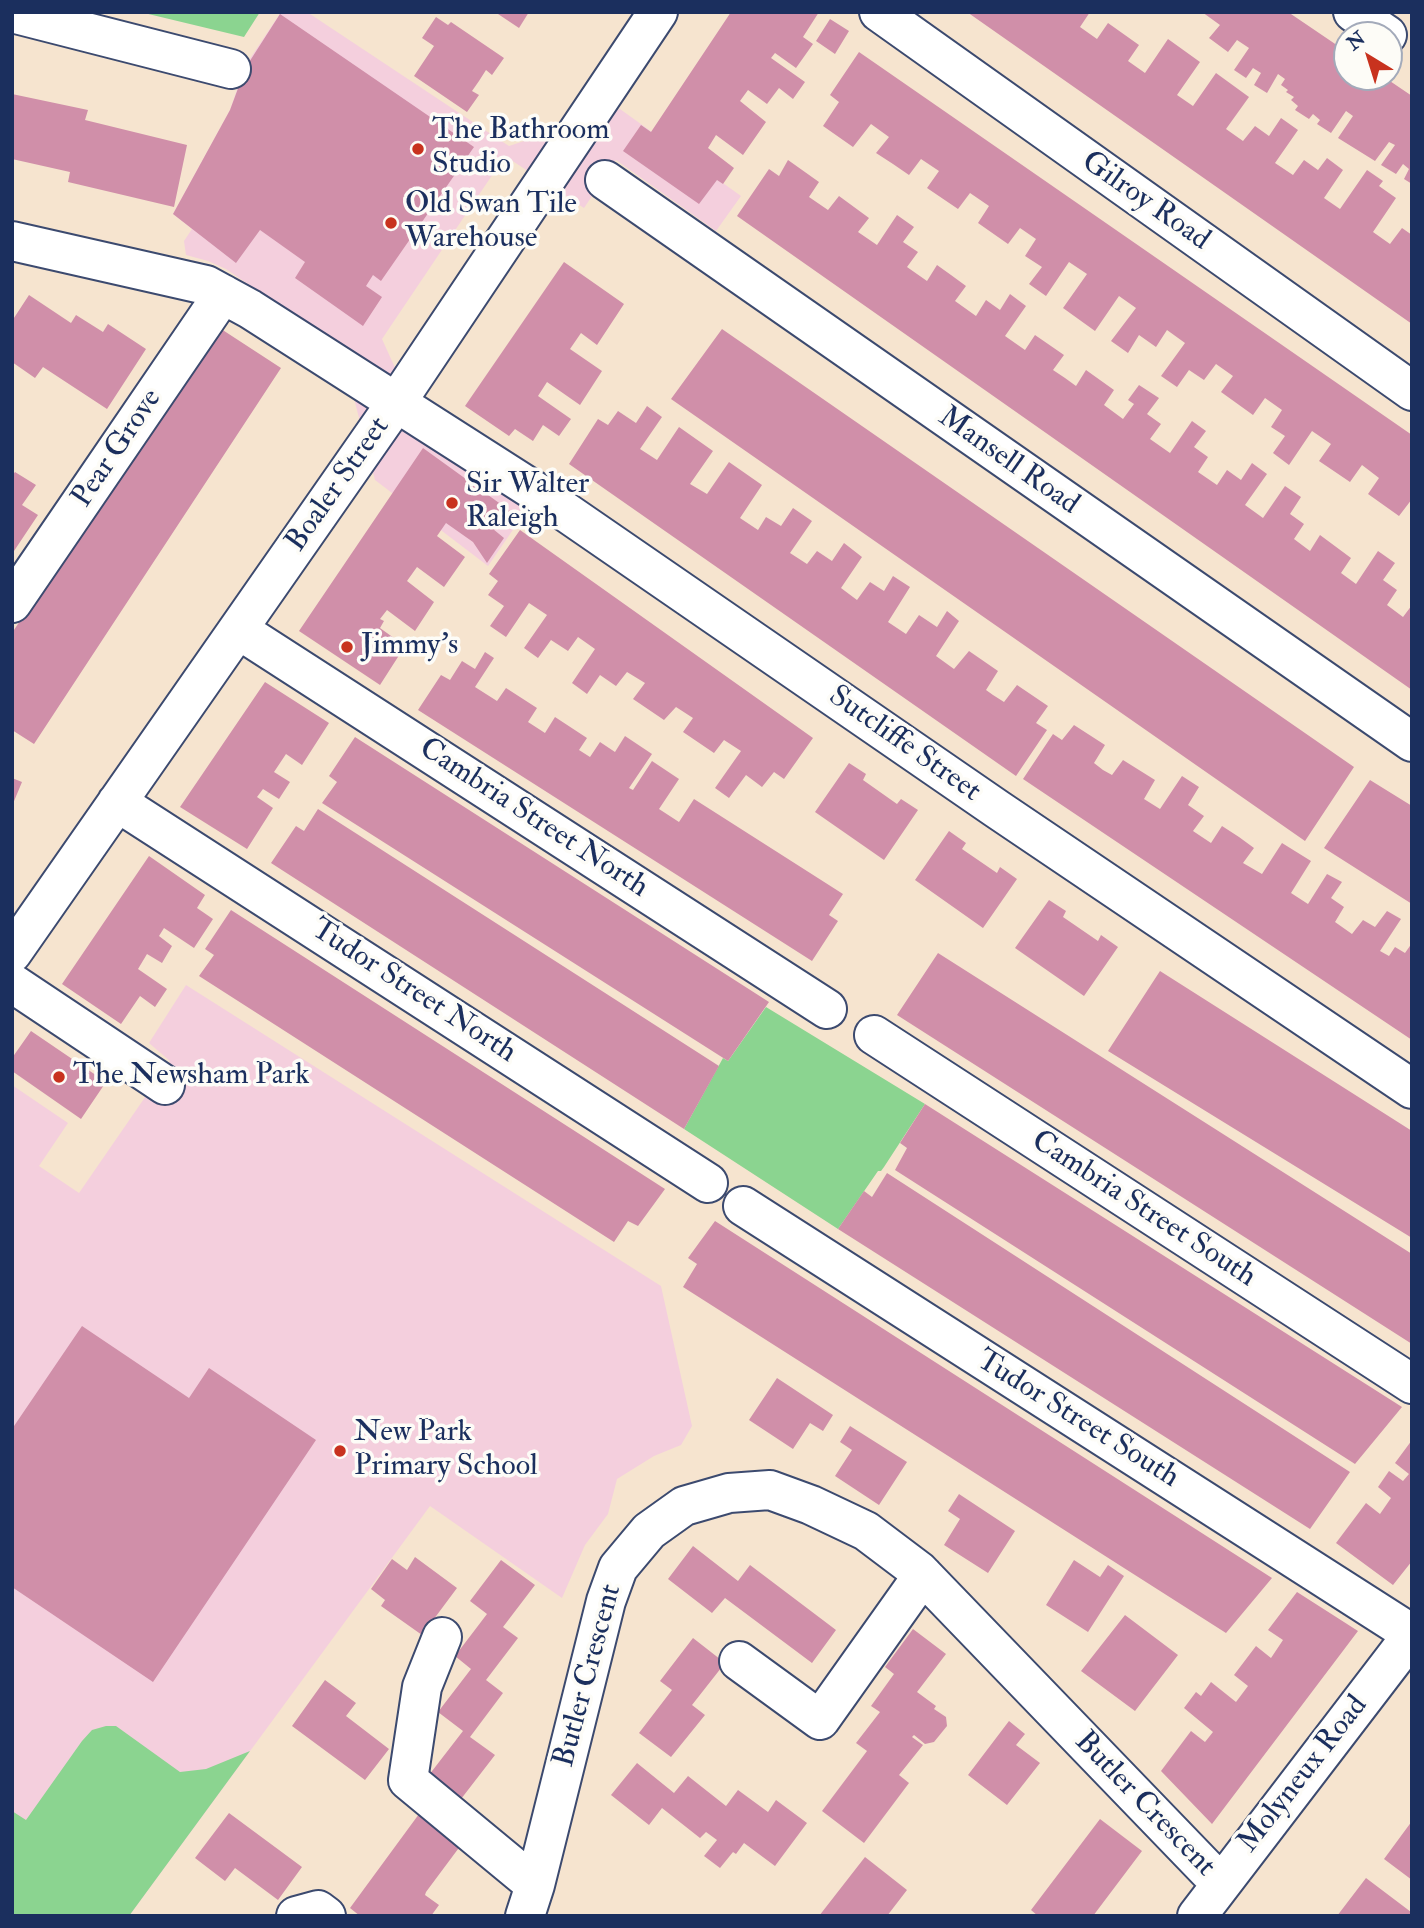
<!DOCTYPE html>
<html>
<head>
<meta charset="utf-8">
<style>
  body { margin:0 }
  #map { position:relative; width:1424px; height:1928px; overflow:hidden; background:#f6e4cf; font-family:"IM FELL Double Pica",serif }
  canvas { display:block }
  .frame { position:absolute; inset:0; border:14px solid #1b2f5e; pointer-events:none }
  .north { position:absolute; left:1333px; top:21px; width:70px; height:70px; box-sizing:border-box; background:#fdfcf7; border:2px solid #a3aaba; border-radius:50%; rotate:322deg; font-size:19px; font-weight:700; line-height:28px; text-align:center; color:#1b2f5e }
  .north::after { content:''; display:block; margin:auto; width:24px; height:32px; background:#c8321e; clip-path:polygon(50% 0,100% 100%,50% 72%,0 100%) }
</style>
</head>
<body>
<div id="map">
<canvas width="1424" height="1928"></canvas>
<div class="frame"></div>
<div class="north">N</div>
</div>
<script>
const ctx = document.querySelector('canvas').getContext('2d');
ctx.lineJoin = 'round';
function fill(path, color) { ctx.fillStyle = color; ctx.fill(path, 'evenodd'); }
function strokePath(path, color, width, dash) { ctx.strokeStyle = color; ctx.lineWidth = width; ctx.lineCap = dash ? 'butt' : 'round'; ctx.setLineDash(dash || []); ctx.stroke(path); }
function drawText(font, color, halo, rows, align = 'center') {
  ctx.font = font + ' "IM FELL Double Pica",serif'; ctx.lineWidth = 7; ctx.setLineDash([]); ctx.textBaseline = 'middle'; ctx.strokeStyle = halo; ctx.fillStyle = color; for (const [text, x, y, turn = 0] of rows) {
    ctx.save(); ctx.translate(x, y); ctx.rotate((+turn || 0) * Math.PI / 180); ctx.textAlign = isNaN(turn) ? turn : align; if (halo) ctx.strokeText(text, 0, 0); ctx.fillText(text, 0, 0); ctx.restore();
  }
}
const built = new Path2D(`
  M281,12h26l202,134 111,-37 121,87 -25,35 -100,-71 -32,48 -79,-52 -123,183 43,95 103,74 -40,58 -113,-86 -34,-132 -115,-79 -18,-8 -22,-6 -2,-14 8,-12 -19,-15 57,-104 15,-44z
  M186,985l475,301 31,140 -11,19 -27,11 -37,23 -9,35 -23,31 -23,53 -132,-92 -301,410h-117v-831l56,38 -29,43 40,27 91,-132 -21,-18z`);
const green = new Path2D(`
  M140,12h120l-16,25z
  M766,1007l159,97 -41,63 -3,4h-3l-40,58 -154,-100 39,-71 5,3z
  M106,1726h10l64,46 26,-3 44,-18 -121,165h-117v-105l14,9 56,-79 10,-11z`);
const building = new Path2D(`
  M495,12h34l-10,16z
  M731,12h88l-16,25 10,7 -17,24 -21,-15 -4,5 34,24 -12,17 -14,-11 -12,16 -19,-14 -8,11 26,21 -23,33 -27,-20 -8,13 26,20 -11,16 -6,-4 -18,24 -76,-53 18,-26 10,7z
  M967,12h123l-10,15 17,12 11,-16 31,22 -11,16 17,12 23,-34 32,23 -23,33 16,11 23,-33 33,24 -23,32 17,12 12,-15 14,10 12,-18 17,12 -23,33 18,12 11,-15 14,10 9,-12 16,12 -19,28 16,11 27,-39 16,11 -4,5 17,12 -23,34 17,12 12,-16 10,7v89z
  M1202,12h86l59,40v25h37l28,19v88l-8,-5 5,-10 -6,-5 -7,10 -15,-9 14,-20 -6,-3 -14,19 -37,-23 15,-22 -7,-5 -15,22 -14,-9 3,-4 -7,-6 -4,5 -14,-9 3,-4 -7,-6 3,-3 -8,-5 2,-2 -7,-5 4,-6 -7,-5 -11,19 -13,-8 7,-12 -8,-5 -7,10 -12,-8 15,-22 -12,-8 -9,12 -19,-14 11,-13z
  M280,14l194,133 -93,134 -8,-6 -7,11 16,11 -19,29 -68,-48 10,-16 -45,-32 -24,33 -63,-49 57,-104 16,-43z
  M436,17l12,8 3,-3 53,36 -12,17 -6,-5 -7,11 -7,10 7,4 -12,17 -53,-36 20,-30 -12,-8z
  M830,19l19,12 -14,23 -19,-13z
  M859,52l553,383v64l-13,17 -31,-22 11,-16 -17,-13 -12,17 -31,-21 12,-17 -19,-13 -23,34 -16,-12 12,-17 -14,-9 11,-17 -17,-12 -12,17 -32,-23 12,-16 -17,-12 -12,16 -15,-10 -12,17 -16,-11 24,-33 -18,-13 -11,17 -17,-12 -11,18 -17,-12 25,-33 -17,-12 -24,35 -32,-23 24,-34 -18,-12 -23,34 -17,-12 13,-17 -17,-11 11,-17 -16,-11 -12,16 -30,-21 11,-17 -19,-13 -12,16 -31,-21 12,-17 -18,-12 -12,16 -16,-11 -17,-11 13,-16 -18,-13 -18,23 -30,-21 16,-24 -9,-7z
  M12,94l76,16 -3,10 102,25 -13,62 -106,-25 2,-10 -58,-13z
  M788,160l31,22 -10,15 19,13 11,-14 30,22 -11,14 19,13 20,-30 17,12 -11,15 15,10 -11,15 20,14 10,-16 14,10 15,11 -11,15 21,15 10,-16 14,10 10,-16 16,12 -21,30 20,14 10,-15 29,20 -11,15 12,8 11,8 10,-16 28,20 -10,15 19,14 11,-15 -6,-4 11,-15 20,13 -12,16 14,10 -11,15 20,14 22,-32 14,10 -12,16 14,10 -10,15 19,13 10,-15 14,10 11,-17 15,11 -22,31 18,13 22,-32 16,11 -11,17 14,10 -10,15 16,12 10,-16 31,23 -10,15 15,11 22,-33 17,12 -12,17 14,10 -10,15 16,12 9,-12v85l-675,-474 32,-47 10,7z
  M564,262l60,42 -27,41 -16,-12 -11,16 32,22 -22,34 -33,-23 -9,14 33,23 -12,17 -16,-11 -10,16 -18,-12 -6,7 -44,-30z
  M29,295l42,28 5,-8 27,17 5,-8 38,25 -39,60 -64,-42 -8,11 -23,-16v-41z
  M215,325l66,43 -247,376 -22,-14v-97z
  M722,329l632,438 -49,74 -634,-442z
  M647,406l15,11 -22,32 17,11 22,-33 34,24 -23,33 17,10 22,-32 33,23 -22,33 18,12 8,-13 15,9 12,-18 19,13 -22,32 17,11 10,-13 15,10 12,-18 18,14 -21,31 16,12 13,-18 14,9 9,-15 17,11 -22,35 18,12 13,-19 18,12 10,-16 12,10 -23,35 18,13 15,-18 29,20 -12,19 7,5 11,7 13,-17 31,21 -12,17 11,7 -31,46 -447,-312 29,-45 10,6 10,-14 18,12z
  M423,448l90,65 -10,13 -7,-1 -3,4 11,9 -17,25 -14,-21 -27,-19 -9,13 28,21 -21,30 -27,-20 -10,14 27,21 -19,29 -28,-21 -7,9 4,2 -4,7 25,18 -25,39 -81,-54z
  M15,472l21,13 -14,20 16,10 -26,39v-78z
  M520,530l293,208 -29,41 -10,-7 -12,15 -16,-12 -17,23 -14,-10 26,-37 -17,-11 -10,13 -31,-21 10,-14 -17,-11 -12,13 -31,-21 12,-16 -18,-11 -11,14 -16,-11 -13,19 -15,-11 23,-34 -17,-12 -10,14 -17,-11 -13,18 -14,-10 23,-33 -18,-12 -23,34 -16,-11 14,-20 -16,-11 10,-14 -9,-7z
  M485,652l9,6 -19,29 22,14 9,-13 31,20 -9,14 17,11 10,-16 32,21 -8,12 11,7 10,-15 15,10 10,-16 27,18 -23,34 4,2 19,-29 27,18 -20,30 20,13 15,-23 149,95 -14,21 9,6 -26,40 -394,-251 23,-35 9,5 12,-19 13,8z
  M265,682l64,41 -27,42 -16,-11 -12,18 16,10 -11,17 -16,-10 -6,8 16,11 -26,41 -67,-42z
  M1074,725l31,20 -11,18 9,7 9,5 11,-15 32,20 -11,19 16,10 22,-33 17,11 -11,18 16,11 -11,15 18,12 11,-17 17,11 15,11 -11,15 19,11 20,-31 29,18 -20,32 17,11 19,-30 15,8 -11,16 13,9 -9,15 17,12 11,-14 12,7 12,-16 14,8 -21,32 9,5 6,-9 10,6 7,-10v97l-389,-261 30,-45 9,6z
  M355,737l414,265 -41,59 -406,-258 15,-21 -8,-6z
  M849,763l17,11 -3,6 34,24 4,-5 17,11 -34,50 -69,-48z
  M12,778l10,4 -10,24z
  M1370,780l42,26v98l-88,-56z
  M318,809l401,257 -35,63 -413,-266 25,-37 8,5z
  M949,831l17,12 -4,6 35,24 3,-6 17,12 -34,49 -68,-48z
  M149,856l56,39 -8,13 16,11 -19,29 -30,-20 -5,8 13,10 -10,17 -15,-9 -9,15 29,20 -12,18 -15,-11 -19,28 -59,-40z
  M1049,900l17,11 -3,6 35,24 3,-6 17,12 -34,49 -69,-48z
  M231,910l434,279 -27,37 -10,-5 -14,21 -415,-266 15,-21 -9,-6z
  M938,953l474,301v90l-515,-329z
  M1160,971l252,160v107l-304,-187z
  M31,1031l75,51 -25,37 -69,-48v-13z
  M925,1104l477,303 -47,57 -460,-294 12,-22 -7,-5z
  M887,1173l463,299 -40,57 -472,-300 26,-38 8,6z
  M715,1221l557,357 -46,55 -543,-346 14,-23 -9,-6z
  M82,1326l107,72 20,-30 107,72 -163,242 -141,-95v-158z
  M777,1378l56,37 -10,16 -13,-8 -17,26 -44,-29z
  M850,1426l57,36 -28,43 -44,-29 17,-26 -12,-8z
  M1412,1440v121l-19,24 -57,-42 30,-40 14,11 11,-16 -13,-11 11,-16 14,10 6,-7 -14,-11z
  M959,1494l56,37 -27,42 -44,-28 16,-26 -12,-8z
  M693,1546l45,35 12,-16 86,65 -24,33 -87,-65 -13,15 -44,-34z
  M415,1557l42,31 -35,47 -41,-29 4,-6 -14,-11 21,-30 15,11z
  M501,1560l34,25 -32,42 15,11 -32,42 17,13 -33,44 25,18 -34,44 -32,-24 34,-44 -25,-19 33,-43 -16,-13 32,-42 -17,-13z
  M1074,1560l26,17 8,-12 16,11 -36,56 -42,-27z
  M1297,1592l61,39 -146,193 -51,-53 30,-40 14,11 8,-10 -29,-24 12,-16 5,4 10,-14 25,20 12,-16 -14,-11 22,-29 15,12 12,-18 -15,-10z
  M1125,1615l53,40 -43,56 -54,-40z
  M913,1629l33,25 -29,38 19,14 -2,3 12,8 1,9 -13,16 -9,2 -11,-9 -2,2 11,8 -24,30 10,8 -45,60 -42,-32 45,-60 -11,-8 24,-31 -9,-6 23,-32 -9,-7z
  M693,1638l32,25 -33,42 13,10 -34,42 -32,-24 33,-43 -12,-9z
  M325,1680l31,23 -10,13 43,33 -24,31 -73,-54z
  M1009,1721l16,13 -9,11 24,18 -33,42 -39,-30z
  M637,1763l37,30 14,-17 38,30 12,-16 30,22 8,-12 31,23 -32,43 -31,-23 -8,11 -3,-2 -13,16 -16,-12 13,-16 -11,-8 -6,6 -38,-30 -13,17 -38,-30z
  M229,1813l73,54 -24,33 -43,-32 -10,13 -30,-23z
  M419,1814l42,31 -35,47 -1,3 14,10 -8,11h-71l-10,-8z
  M1100,1819l42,32 -49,65h-55l-7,-6z
  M1412,1821v59l-28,-21z
  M865,1857l42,33 -20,26h-68z
  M1366,1878l45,34 -2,4h-72z`);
const street = new Path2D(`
  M879,12l533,379
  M1353,12l34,23
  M12,13l219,56
  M605,180l807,562
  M12,241l194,44 44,24 291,186 456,314 415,280
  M12,603l211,-309
  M239,630l588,379
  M117,802l591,381
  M12,953l384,-550 262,-391
  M12,983l153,102
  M874,1035l538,349
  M743,1206l669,428
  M442,1637l-20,50 -14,93 127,105
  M739,1661l81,59 103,-145
  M296,1916l22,-6 8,6
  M525,1916l10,-31 71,-284 12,-33 31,-37 35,-25 45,-13 41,-3 41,15 55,26 53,40 302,313
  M1197,1916l215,-281`);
const markers = [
  [418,149,7,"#c8321e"],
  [391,223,7,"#c8321e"],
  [452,503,7,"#c8321e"],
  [347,647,7,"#c8321e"],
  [59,1077,7,"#c8321e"],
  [340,1451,7,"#c8321e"]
];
const poiNames = [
  ["The Bathroom",432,132],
  ["Studio",432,166],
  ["Old Swan Tile",405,206],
  ["Warehouse",405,240],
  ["Sir Walter",466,486],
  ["Raleigh",466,520],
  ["Jimmy's",361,647],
  ["The Newsham Park",73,1077],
  ["New Park",354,1434],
  ["Primary School",354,1468]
];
const streetNames = [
  ["Gilroy Road",1145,202,35],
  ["Pear Grove",118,449,-56],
  ["Mansell Road",1008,462,35],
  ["Boaler Street",339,485,-55],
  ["Sutcliffe Street",904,745,35],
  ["Cambria Street North",533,819,33],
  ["Tudor Street North",413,992,33],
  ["Cambria Street South",1143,1210,33],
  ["Tudor Street South",1077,1420,32],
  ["Butler Crescent",589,1676,-75],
  ["Molyneux Road",1304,1775,-52],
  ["Butler Crescent",1144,1805,46]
];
fill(built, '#f4cfdd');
fill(green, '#8bd490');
fill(building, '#d08fa9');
strokePath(street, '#3c4a6f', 42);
strokePath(street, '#fff', 38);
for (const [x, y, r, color] of markers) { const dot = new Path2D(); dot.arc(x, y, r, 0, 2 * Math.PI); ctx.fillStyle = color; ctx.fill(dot); strokePath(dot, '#fdfcf7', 2.5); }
drawText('30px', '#1b2f5e', '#fdfcf7', poiNames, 'left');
drawText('30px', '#1b2f5e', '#fdfcf7', streetNames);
</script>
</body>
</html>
